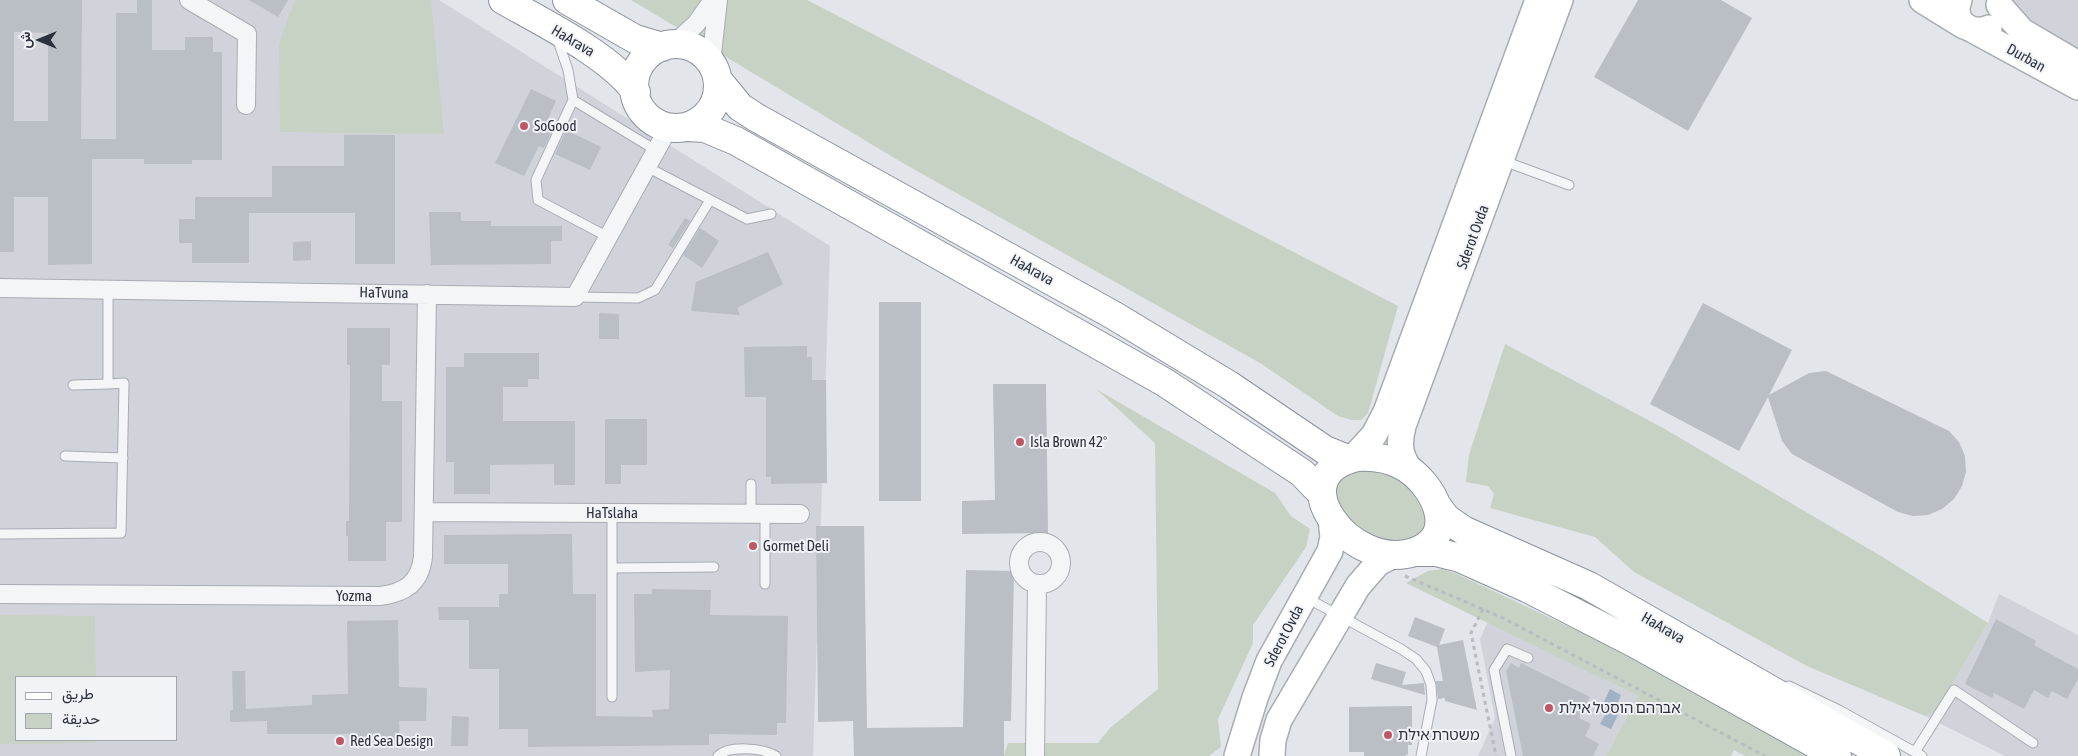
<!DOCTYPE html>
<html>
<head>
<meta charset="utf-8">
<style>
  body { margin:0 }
  #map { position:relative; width:2078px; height:756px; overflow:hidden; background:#e2e5e9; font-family:"Asap Condensed",Vazirmatn,sans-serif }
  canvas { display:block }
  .legend { position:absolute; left:15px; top:676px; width:162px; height:65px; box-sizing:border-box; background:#f1f3f6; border:1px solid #a2a6ad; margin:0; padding:6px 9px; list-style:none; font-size:15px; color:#2c333f }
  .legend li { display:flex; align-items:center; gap:10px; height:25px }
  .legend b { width:25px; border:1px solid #a2a6ad }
  .north { position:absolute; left:15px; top:15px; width:50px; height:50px; -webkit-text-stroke:4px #f1f3f6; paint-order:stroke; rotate:270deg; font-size:14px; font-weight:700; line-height:20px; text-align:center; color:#2c333f }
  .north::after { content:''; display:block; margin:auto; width:18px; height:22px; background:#2c333f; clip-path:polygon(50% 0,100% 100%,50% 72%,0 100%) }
</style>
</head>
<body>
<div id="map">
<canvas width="2078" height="756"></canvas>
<ul class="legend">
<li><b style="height:6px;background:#fff"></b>طريق</li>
<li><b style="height:14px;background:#c7d2c4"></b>حديقة</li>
</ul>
<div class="north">ش</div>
</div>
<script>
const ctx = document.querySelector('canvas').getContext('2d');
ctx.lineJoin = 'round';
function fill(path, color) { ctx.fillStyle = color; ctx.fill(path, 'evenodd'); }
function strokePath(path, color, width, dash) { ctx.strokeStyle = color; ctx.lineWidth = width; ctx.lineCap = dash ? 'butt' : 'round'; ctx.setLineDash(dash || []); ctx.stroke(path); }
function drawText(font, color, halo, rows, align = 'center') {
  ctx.font = font + ' "Asap Condensed","Noto Sans Hebrew",sans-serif'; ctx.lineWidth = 4; ctx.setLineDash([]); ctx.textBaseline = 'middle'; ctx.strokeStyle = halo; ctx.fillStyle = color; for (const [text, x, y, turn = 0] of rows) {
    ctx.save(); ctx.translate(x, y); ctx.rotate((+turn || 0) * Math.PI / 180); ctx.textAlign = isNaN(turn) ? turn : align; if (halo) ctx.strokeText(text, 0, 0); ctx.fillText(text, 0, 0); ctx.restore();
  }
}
const built = new Path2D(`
  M0,0h439l391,246 -17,510h-813zM16,677h160v63h-160z
  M2000,0h78v49l-52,-29z
  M1999,594l79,41v121h-73l-80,-40 9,-4 8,-10 46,-79z
  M1488,621l150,75 -32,60h-128l17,-38 -15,-79z`);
const green = new Path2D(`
  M295,0h136l13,134 -164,-2 -1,-88z
  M631,0h176l591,306 -30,107 -7,7h-9l-14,-4 -78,-53 -359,-201z
  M1505,344l158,84 218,128 107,67 -46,79 -8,10 -9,4 -118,-50 -173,-94 -39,-35 -105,-29 4,-14 -6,-8 -22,-4 3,-27z
  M1096,389l179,104 16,23 19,13 -4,18 -53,78v18l-35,76 3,28 -12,9h-205l4,-13h90l12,-15 48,-39 -3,-246z
  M1351,469l36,2 33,24 8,29 -11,14 -32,5 -37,-20 -15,-29 1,-7z
  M1443,569l14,5 153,72 200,110h-65l-11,-6 -3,6h-125l32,-60 -232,-113 22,-12z
  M0,615l95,1 1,61h-80v63h80v3l-96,1z`);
const water = new Path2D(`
  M1610,689l11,6 -3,7 5,3 -12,24 -11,-5 5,-9 -6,-3z`);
const building = new Path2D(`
  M0,0h82l-1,139h35v-126h21v-13h15v50h33v-13h28v15h9v108h-30v4h-48v-5h-52v105l-44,1v-68h-34v55h-14zM14,32l34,1v88h-34z
  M249,0h39l-10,17z
  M1638,0h83l31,18 -64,113 -94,-54z
  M531,89l25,12 -9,20 8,3 -11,24 -5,-2 -15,30 -29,-13z
  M566,130l35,17 -11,23 -35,-16z
  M344,135h51v129h-40v-51h-106v50h-57v-20h-13v-24h16v-22h77v-31h72z
  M429,212h32v9h30v5h71v15h-11v23l-120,1z
  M685,218l5,3 -17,27 -5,-3z
  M700,228l19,13 -17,27 -19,-13z
  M311,241v19l-18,1v-19z
  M768,252l15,32 -46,24 3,7 -49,-4 5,-29z
  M879,302h42v199h-42z
  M1703,303l89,47 -23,45 40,-22 17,-2 123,60 10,11 6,14 1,16 -4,14 -8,13 -12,10 -14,6 -15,1 -15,-4 -106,-58 -10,-13 -14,-44 -29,54 -89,-47z
  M599,313l20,1v25h-20z
  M347,328h43v37h-8v36h20v121h-16v39h-38v-25h-2v-15h3l1,-156h-3z
  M807,346v11h5v23h14l1,103 -56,1v-7h-5v-80h-21l-1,-50z
  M464,353h75v26h-11v8h-25v34h72v64h-21v-21l-64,1v29h-36v-32h-8v-95h18z
  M993,384h53l2,149 -86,1v-33l33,-1z
  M605,419h42v46h-26v19h-16z
  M816,526h48l3,202 96,-1 3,-157 48,1 -3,150h-7v35h-150l-1,-35 -35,1z
  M572,534l1,60h23v122l57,1 -1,-7 17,-1 1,-39 -35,2 -1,-78h18v-5l59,1 -1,25 78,1 -2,107h-9v12l-68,-1v11l-181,2v-18h-29v-60h-30v-49h-30l-1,-13h61v-13h9v-30h-64v-29z
  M1415,617l30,12 -6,16 24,-5 14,70 -32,-9v-3l-7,1 -2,-18h7l-6,-34 -29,-11z
  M1996,619l40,22 -2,4 44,24v10l-11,20 -15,-8 -4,7 -14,-8 -10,19 -30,-16 -2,5 -27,-14z
  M398,620l1,67 28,1 -1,33h-27l1,25 -51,1v-13h-82v-13l-37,1v-12h3l-1,-39h13l1,38 66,-4v-10l36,-1 -1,-73z
  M1376,663l30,9 -4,13 22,-2 1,12 -54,-16z
  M1511,663l8,5 2,-5 69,34 -11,21 12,6 -6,12 14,8 -6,12h-70l-17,-85z
  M1412,706v39h-4v9l-3,2h-41v-4h-15v-45z
  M452,716l17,1 -1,29h-17z`);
const path = new Path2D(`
  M1405,576l96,41 264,139
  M1483,609l-12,24 25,123`);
const lane = new Path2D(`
  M557,38l11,32 5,30 -37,80 2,20 70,37
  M573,100l84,51
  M1501,160l68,25
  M647,167l100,52 24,-5
  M575,297l63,1 17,-8 55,-90
  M73,385l35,-1
  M65,456l58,2
  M751,484v30
  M612,513v184
  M765,514v70
  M0,534l121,-1 3,-150 -16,1v-95
  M612,568l102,-1
  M1305,597l96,52 15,10 10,12 5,14 1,15 -11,56
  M1789,686l50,24 83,46
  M1915,752l39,-62 79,53
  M718,756c11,-11 45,-8 58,0
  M1511,756l-17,-86 13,-21 21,9`);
const street = new Path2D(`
  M189,0l58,34 -1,71
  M673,45l23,-21 17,-24
  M711,63l7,-63
  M0,288l575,9 94,-170
  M424,512l376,2
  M1019 563a21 21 0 1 1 42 0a21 21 0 1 1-42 0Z
  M0,594l380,2c25,-3 40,-13 43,-39l4,-263
  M1035,756l2,-172`);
const secondary = new Path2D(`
  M1922,0l42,26
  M1959,0c-8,20 10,36 30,28
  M1999,5l23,26 56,33
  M1973,30l105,57
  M1353,458l21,-23 12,-23 152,-412
  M1412,472c-12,-15 -14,-26 -9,-46l157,-426
  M1237,756l18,-58 14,-37 61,-110 3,-14 -2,-18
  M1272,756l1,-16 6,-20 79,-134 20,-23 16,-8`);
const highway = new Path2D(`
  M503,0c39,22 108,56 133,92
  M567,0l68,39 27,8
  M634 86a42 42 0 1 1 84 0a42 42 0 1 1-84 0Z
  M718,80l22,27 17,11 356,197 116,70 96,65 22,9
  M688,127l17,1 31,13 428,241 138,91 20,21
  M1357,457c16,-1 31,1 44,8 32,16 61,71 13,87 -63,21 -137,-77 -57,-95z
  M1438,507l8,11 17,12 126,56 297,170
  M1414,552h22l24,6 67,30 109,56 201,112`);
const markers = [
  [524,126,5,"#bf5665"],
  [1020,442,5,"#bf5665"],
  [753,546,5,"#bf5665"],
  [1549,708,5,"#bf5665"],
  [1388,735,5,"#bf5665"],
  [340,741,5,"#bf5665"]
];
const streetNames = [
  ["HaArava",573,41,31],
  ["Durban",2026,58,29],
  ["Sderot Ovda",1473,237,-70],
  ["HaArava",1032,270,29],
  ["HaTvuna",384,293,1],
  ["HaTslaha",612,513],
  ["Yozma",354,596],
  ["HaArava",1663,628,30],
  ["Sderot Ovda",1284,636,-62]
];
const poiNames = [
  ["SoGood",534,126],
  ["Isla Brown 42°",1030,442],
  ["Gormet Deli",763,546],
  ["אברהם הוסטל אילת",1559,708],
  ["משטרת אילת",1398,735],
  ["Red Sea Design",350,741]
];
fill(built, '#d0d4da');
fill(green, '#c7d2c4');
fill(water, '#a1b2c4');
fill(building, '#babec5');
strokePath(lane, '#a8acb3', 11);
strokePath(street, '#a8acb3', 20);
strokePath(secondary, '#a8acb3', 28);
strokePath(highway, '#8b929e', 30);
strokePath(path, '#b8bbc0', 3, [4, 4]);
strokePath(lane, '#f4f5f7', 9);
strokePath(street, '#f4f5f7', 18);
strokePath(secondary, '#fff', 25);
strokePath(highway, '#fff', 28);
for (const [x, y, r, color] of markers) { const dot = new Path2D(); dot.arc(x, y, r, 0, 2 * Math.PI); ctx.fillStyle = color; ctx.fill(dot); strokePath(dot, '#f1f3f6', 2); }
drawText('15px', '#2c333f', '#f1f3f6', streetNames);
drawText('15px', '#2c333f', '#f1f3f6', poiNames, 'left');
</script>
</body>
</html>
